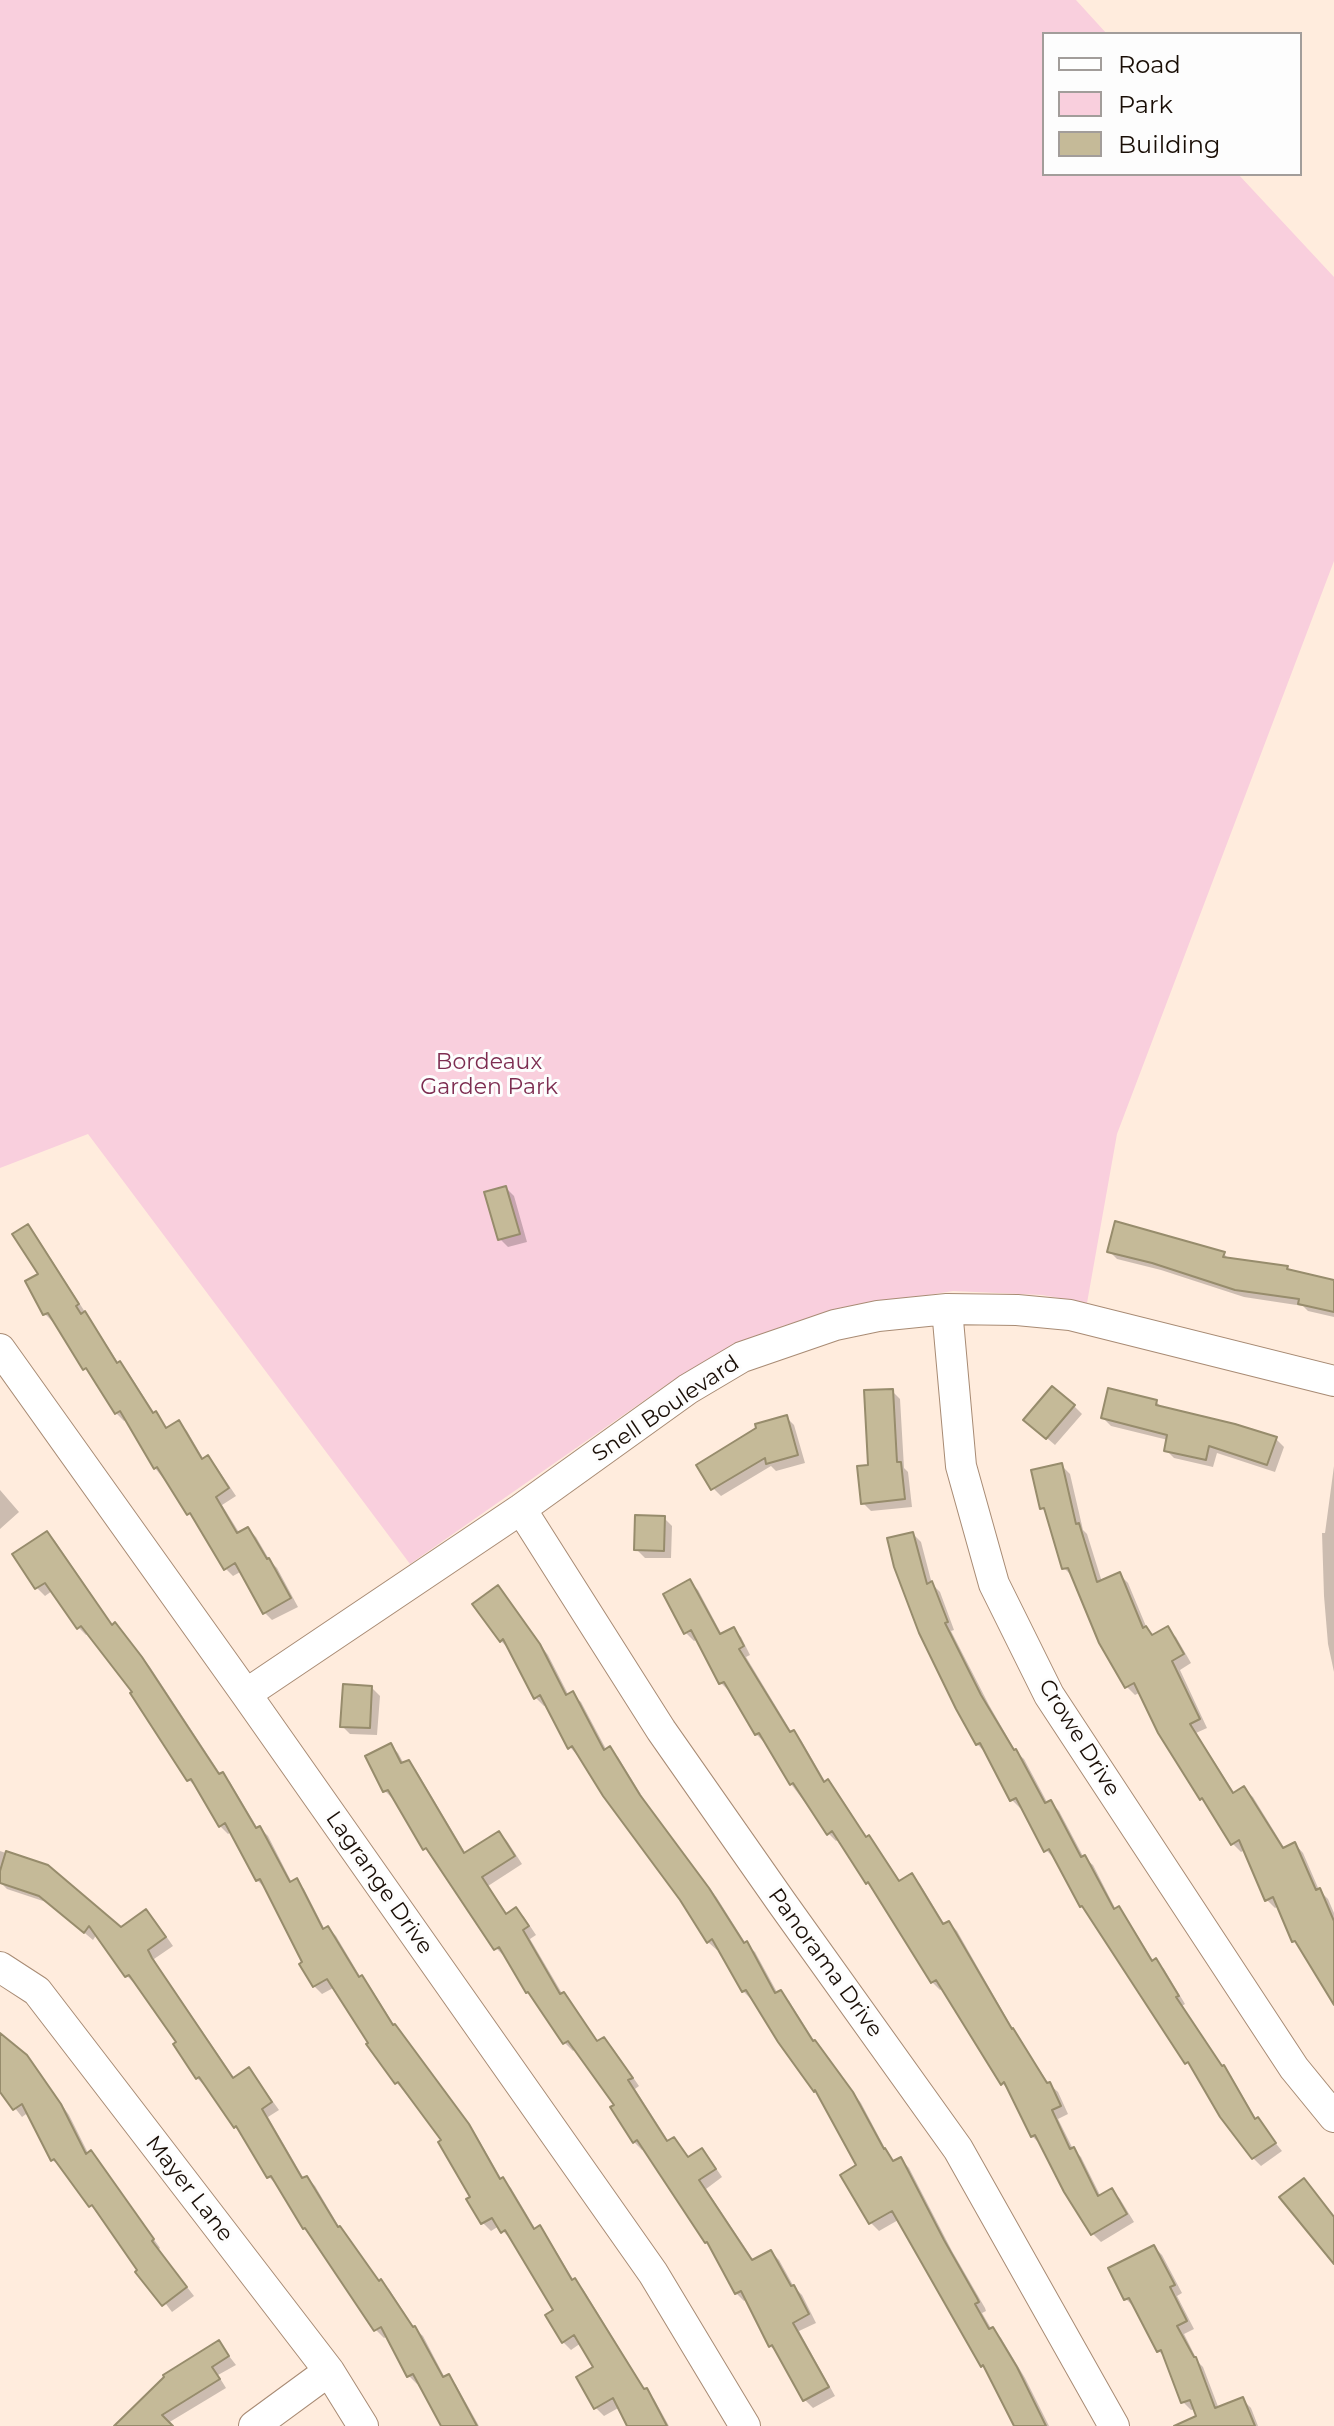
<!DOCTYPE html>
<html>
<head>
<meta charset="utf-8">
<style>
  body { margin:0 }
  #map { position:relative; width:1334px; height:2426px; overflow:hidden; background:#ffecdd; font-family:Montserrat,sans-serif }
  canvas { display:block }
  .legend { position:absolute; left:1042px; top:32px; width:260px; height:144px; box-sizing:border-box; background:#fdfdfd; border:2px solid #a29d9a; margin:0; padding:10px 14px; list-style:none; font-size:24px; color:#190e06 }
  .legend li { display:flex; align-items:center; gap:16px; height:40px }
  .legend b { width:40px; border:2px solid #a29d9a }
</style>
</head>
<body>
<div id="map">
<canvas width="1334" height="2426"></canvas>
<ul class="legend">
<li><b style="height:10px;background:#fff"></b>Road</li>
<li><b style="height:22px;background:#f9cfdd"></b>Park</li>
<li><b style="height:22px;background:#c5ba98"></b>Building</li>
</ul>
</div>
<script>
const ctx = document.querySelector('canvas').getContext('2d');
ctx.lineJoin = 'round';
function fill(path, color) { ctx.fillStyle = color; ctx.fill(path, 'evenodd'); }
function strokePath(path, color, width, dash) { ctx.strokeStyle = color; ctx.lineWidth = width; ctx.lineCap = dash ? 'butt' : 'round'; ctx.setLineDash(dash || []); ctx.stroke(path); }
function drawText(font, color, halo, rows, align = 'center') {
  ctx.font = font + ' Montserrat,sans-serif'; ctx.lineWidth = 6; ctx.setLineDash([]); ctx.textBaseline = 'middle'; ctx.strokeStyle = halo; ctx.fillStyle = color; for (const [text, x, y, turn = 0] of rows) {
    ctx.save(); ctx.translate(x, y); ctx.rotate((+turn || 0) * Math.PI / 180); ctx.textAlign = isNaN(turn) ? turn : align; if (halo) ctx.strokeText(text, 0, 0); ctx.fillText(text, 0, 0); ctx.restore();
  }
}
const green = new Path2D(`
  M0,0h1076l31,34h-63v140h194l96,103v284l-217,573 -30,169 -45,-8 -89,-4 -119,19 -51,16 -38,15 -73,40 -262,183 -322,-430 -88,34z`);
const shadow = new Path2D(`
  M506,1188l8,8 13,46 -19,5 -8,-8z
  M27,1227l8,7 50,78 -1,1 8,9 27,42 9,8 27,42 13,15 11,-6 8,8 17,29 4,-2 8,8 20,30 -14,9 18,29 8,-5 8,8 14,24 7,7 21,39 -26,13 -8,-8 -22,-41 -9,5 -8,-8 -28,-47 -42,-53 -28,-49 -3,2 -8,-8 -61,-92 -2,1 -8,-8 -17,-32 13,-7z
  M1109,1251l115,3 6,6 57,8 4,4 43,10v35l-26,-6 -5,-5 -59,-9 -83,-27 -44,-11z
  M892,1391l8,8 4,69 4,4 4,35 -41,4 -8,-8 7,-36z
  M1156,1402l8,7 112,30 8,8 -9,25 -58,-19 -4,14 -39,-9 -8,-8 2,-10 -57,-14 -8,-8z
  M1074,1406l8,8 -27,31 -21,-18z
  M786,1417l8,8 11,38 -29,8 -5,-5 -50,30 -8,-8z
  M1061,1465l9,9 13,56 4,4 15,48 18,-7 8,8 20,48 6,5 13,-7 9,8 15,26 -11,7 27,58 -11,5 39,61 9,-5 9,8 32,52 10,-5 8,9 16,37 9,9 6,14v87l-31,-50 -9,-9 -15,-35 -4,2 -8,-8 -22,-50 -4,2 -8,-8 -24,-37 -8,-9 -60,-106 -6,3 -8,-8 -54,-110 -9,-9 -17,-55 -5,-5z
  M1334,1466v206l-6,-28 -4,-48 -2,-63h3z
  M0,1490l19,22 -19,17z
  M664,1518l8,8 -1,32h-26l-8,-8z
  M47,1533l8,8 58,85 10,7 27,34 71,108 1,-1 8,8 28,47 2,-1 8,8 24,47 4,-2 8,8 21,41 3,-2 8,8 25,42 8,7 27,43 80,107 26,45 9,8 25,42 3,-2 8,8 27,45 9,8 62,101 9,9 15,27h-39l-10,-19 -16,9 -8,-8 -17,-30 17,-10 -15,-25 -10,7 -8,-8 -8,-31 -43,-73 -2,1 -11,-13 -8,5 -8,-8 -14,-23 3,-2 -28,-57 -47,-58 -28,-38 -34,-58 -13,7 -8,-8 -12,-21 3,-2 -40,-75 -8,-8 -26,-48 -3,2 -8,-8 -23,-38 -8,-8 -54,-88 -46,-59 -3,2 -8,-8 -26,-36 -7,5 -8,-8z
  M913,1534l8,8 11,42 8,8 14,38 -3,1 38,74 27,47 8,7 24,45 3,-1 8,8 25,47 9,7 23,45 2,-1 8,8 28,45 2,-1 8,8 21,35 -3,2 41,61 8,9 25,43 26,32 -21,15 -8,-8 -58,-88 -8,-8 -97,-148 -9,-8 -25,-49 -2,1 -8,-8 -24,-44 -2,2 -8,-8 -27,-48 -8,-8 -56,-112z
  M690,1582l8,8 24,45 11,-6 8,8 9,18 -4,2 46,76 9,7 25,43 2,-1 8,8 31,48 9,7 25,38 11,-7 8,8 25,41 4,-2 8,8 58,102 34,51 9,8 10,22 -10,5 15,30 8,8 20,40 11,-6 8,8 14,23 -33,20 -8,-8 -27,-43 -26,-47 -8,-8 -22,-45 -8,-8 -59,-95 -3,2 -8,-8 -57,-92 -7,-8 -29,-43 -3,2 -8,-8 -37,-49 -27,-42 -8,-8 -25,-44 -2,1 -8,-8 -23,-44 -4,2 -8,-8 -20,-38z
  M498,1588l50,67 21,41 3,-2 9,8 26,49 2,-2 9,8 30,49 69,92 29,46 9,8 23,42 3,-2 8,9 26,41 8,9 38,52 27,51 8,9 5,-4 8,9 43,83 33,57 1,3 -4,2 10,17 9,8 24,40 24,48h-29l-31,-54 -7,-7 -82,-146 -21,12 -8,-8 -12,-57 -38,-70 -41,-55 -26,-42 -2,1 -9,-9 -23,-43 -3,2 -9,-8 -27,-43 -103,-143 -8,-9 -23,-43 -3,2 -9,-9 -26,-48 -8,-8z
  M372,1688l8,8 -3,39 -27,-1 -8,-8z
  M390,1745l8,8 6,11 4,-2 8,8 50,84 33,-21 8,8 15,23 -34,22 20,29 8,-6 8,8 12,18 -6,4 33,56 8,7 27,41 6,-4 8,8 27,39 -4,3 34,53 5,-3 15,19 12,-8 8,8 13,19 -16,12 48,72 17,-9 8,8 15,27 8,8 14,28 -17,8 36,65 -22,12 -8,-8 -26,-46 -9,-8 -23,-47 -3,2 -8,-8 -23,-45 -68,-100 -3,2 -8,-8 -18,-37 -40,-57 -3,3 -8,-8 -29,-44 -9,-7 -21,-37 -2,1 -8,-8 -63,-92 -8,-8 -30,-50 -2,1 -8,-8z
  M0,1851l47,16 74,62 25,-18 8,8 19,27 -19,13 5,9 76,111 13,-9 8,8 23,32 -11,7 36,62 3,-1 8,8 26,44 39,52 9,7 25,39 9,8 22,42 3,-1 8,8 23,41h-36l-23,-44 -3,2 -8,-8 -21,-40 -4,2 -8,-8 -63,-94 -9,-8 -28,-44 -8,-8 -24,-40 -9,-9 -28,-42 -2,1 -8,-8 -18,-36 -42,-60 -2,2 -8,-8 -30,-42 -4,6 -44,-37 -42,-14 -7,-7z
  M0,2035l34,30 35,50 20,40 10,6 61,87 -2,2 36,46 -22,16 -110,-145 -10,-7 -23,-48 -7,5 -22,-28z
  M1154,2247l8,8 20,38 -5,3 17,33 -10,5 14,28 5,5 16,42 24,-9 8,8 7,18h-55l-7,-17 -5,1 -8,-8 -17,-43 -7,-8 -23,-45 -2,1 -8,-8z
  M219,2343l17,22 -18,10 8,13 -58,35 3,3h-54z`);
const building = new Path2D(`
  M506,1186l14,48 -22,6 -14,-48z
  M1115,1221l110,31 -2,5 65,9 -1,3 47,11v32l-36,-8 1,-5 -64,-9 -83,-27 -45,-11z
  M28,1224l51,80 -3,2 5,8 4,-3 32,52 3,-2 33,52 3,-2 10,17 13,-8 23,39 6,-4 21,33 -13,9 21,36 11,-6 19,32 2,-1 22,40 -28,16 -28,-51 -11,7 -34,-57 -3,2 -30,-48 -3,2 -34,-58 -5,3 -29,-46 -3,2 -35,-57 -5,2 -18,-34 13,-7 -26,-40z
  M1052,1386l23,19 -29,34 -23,-19z
  M1108,1388l49,12 -1,5 79,19 42,13 -10,28 -58,-19 -3,14 -42,-9 3,-16 -66,-17z
  M893,1389l4,73h4l4,37 -44,5 -4,-38 11,-1 -4,-75z
  M787,1415l11,40 -32,9 -1,-6 -54,32 -15,-25 60,-37 -1,-4z
  M1062,1463l14,61 3,-1 18,59 23,-10 23,56 3,-2 6,9 16,-9 16,28 -12,7 28,58 -10,5 43,69 11,-7 39,62 12,-6 21,48 4,-2 14,33v84l-39,-64 -3,1 -19,-45 -8,4 -26,-61 -8,5 -29,-47 -2,2 -42,-67 -24,-50 -9,5 -26,-45 -31,-75 -6,1 -18,-61 -4,1 -9,-39z
  M635,1515l30,1 -1,35 -30,-1z
  M47,1531l65,94 3,-3 27,35 77,117 4,-2 33,56 4,-2 30,56 7,-4 26,51 5,-3 31,51 3,-2 31,50 2,-1 74,100 31,55 3,-2 31,52 6,-4 32,55 3,-2 69,111 3,-1 20,38h-40l-14,-28 -19,11 -18,-32 17,-10 -19,-32 -12,8 -17,-28 8,-5 -48,-80 -4,3 -9,-15 -11,6 -15,-25 4,-2 -32,-55 3,-2 -43,-58 -3,2 -29,-40 2,-1 -41,-64 -14,8 -14,-23 3,-2 -42,-83 -4,2 -31,-58 -6,4 -28,-48 -4,2 -57,-88 2,-1 -51,-66 -4,3 -32,-46 -10,6 -23,-35z
  M913,1532l14,52 5,-3 16,41 -3,1 36,72 33,55 2,-1 29,54 6,-3 30,57 4,-2 29,54 5,-3 33,55 4,-3 23,38 -3,1 46,69 2,-1 31,54 3,-2 18,26 -24,16 -32,-42 -32,-55 -3,2 -103,-158 -2,1 -31,-58 -5,3 -28,-54 -6,3 -30,-58 -4,2 -20,-36 -37,-76 -25,-66 -7,-29z
  M690,1579l30,55 14,-7 10,19 -5,3 51,83 4,-2 30,52 4,-3 38,58 3,-2 30,46 13,-8 31,51 6,-3 63,108 1,-1 34,55 3,-1 11,24 -9,4 18,39 4,-2 24,49 14,-8 15,26 -36,21 -27,-43 -29,-57 -4,2 -27,-55 -3,3 -65,-105 -5,3 -63,-101 -2,2 -34,-53 -5,4 -34,-52 -3,2 -31,-52 -4,2 -31,-53 -5,2 -28,-54 -7,4 -21,-40z
  M498,1585l42,59 26,51 7,-4 31,59 6,-4 30,49 69,93 35,55 3,-2 28,52 6,-3 32,51 2,-1 38,52 31,57 1,-1 8,13 8,-4 43,83 33,58 2,4 -4,2 14,25 4,-2 24,40 29,59h-32l-31,-61 -2,2 -89,-156 -23,13 -29,-49 16,-10 -41,-75 -1,2 -36,-50 -32,-52 -4,2 -30,-53 -5,4 -27,-43 -77,-104 -31,-50 -4,3 -28,-54 -6,4 -31,-60 -3,3 -28,-38z
  M343,1684l29,2 -2,42 -30,-1z
  M391,1743l10,20 8,-3 55,93 35,-22 16,25 -33,21 24,37 10,-7 13,19 -6,4 37,64 4,-2 33,49 7,-4 29,41 -5,2 39,61 7,-4 14,20 14,-9 14,21 -17,11 53,80 19,-10 20,36 3,-1 15,29 -16,9 36,64 -26,14 -31,-56 -3,2 -28,-56 -6,3 -28,-52 -2,1 -68,-103 -4,3 -23,-36 4,-2 -46,-64 -5,3 -35,-52 -2,1 -27,-46 -5,3 -68,-102 -3,2 -35,-60 -5,2 -18,-36z
  M6,1851l42,14 73,62 25,-18 20,28 -18,13 4,8 81,120 16,-11 23,35 -10,7 40,69 5,-2 31,51 2,-1 39,55 2,-2 32,48 2,-1 28,51 6,-3 28,52h-36l-28,-52 -6,3 -26,-50 -7,4 -69,-103 -2,1 -32,-53 -4,2 -31,-52 -2,2 -35,-51 -3,2 -23,-35 3,-2 -47,-67 -4,2 -36,-51 -5,7 -45,-37 -39,-13v-12z
  M0,2033l27,22 34,49 25,50 5,-4 63,89 -2,2 35,46 -25,19 -27,-34 2,-2 -45,-65 -3,2 -35,-48 -3,2 -29,-57 -9,6 -13,-18z
  M1304,2178l30,39v47l-55,-67z
  M1154,2245l21,40 -5,2 17,34 -10,5 17,31h2l19,51 28,-11 12,29h-81l22,-10 -6,-16 -9,3 -20,-53 -4,2 -28,-54 -5,2 -16,-32z
  M219,2340l10,16 -17,11 8,12 -58,36 11,11h-59l50,-49 -1,-2z`);
const minor = new Path2D(`
  M947,1309l14,157 33,118 55,111 245,373 40,49
  M0,1349l246,345 407,579 92,153
  M521,1509l140,221 121,173 176,246 156,277
  M246,1694l275,-185 167,-120 54,-32 93,-32 43,-9 69,-7 70,1 53,5 264,66
  M0,1967l37,24 292,380 34,55
  M254,2426l75,-55`);
const parkNames = [
  ["Bordeaux",489,1063],
  ["Garden Park",489,1088]
];
const streetNames = [
  ["Snell Boulevard",666,1409,-34],
  ["Crowe Drive",1079,1738,58],
  ["Lagrange Drive",379,1883,55],
  ["Panorama Drive",825,1963,54],
  ["Mayer Lane",189,2189,52]
];
fill(green, '#f9cfdd');
fill(shadow, '#0003');
fill(building, '#c5ba98');
strokePath(building, '#978c6c', 2);
strokePath(minor, '#a88b74', 32);
strokePath(minor, '#fff', 30);
drawText('22px', '#7d2d51', '#fdfdfd', parkNames);
drawText('22px', '#190e06', '#fdfdfd', streetNames);
</script>
</body>
</html>
